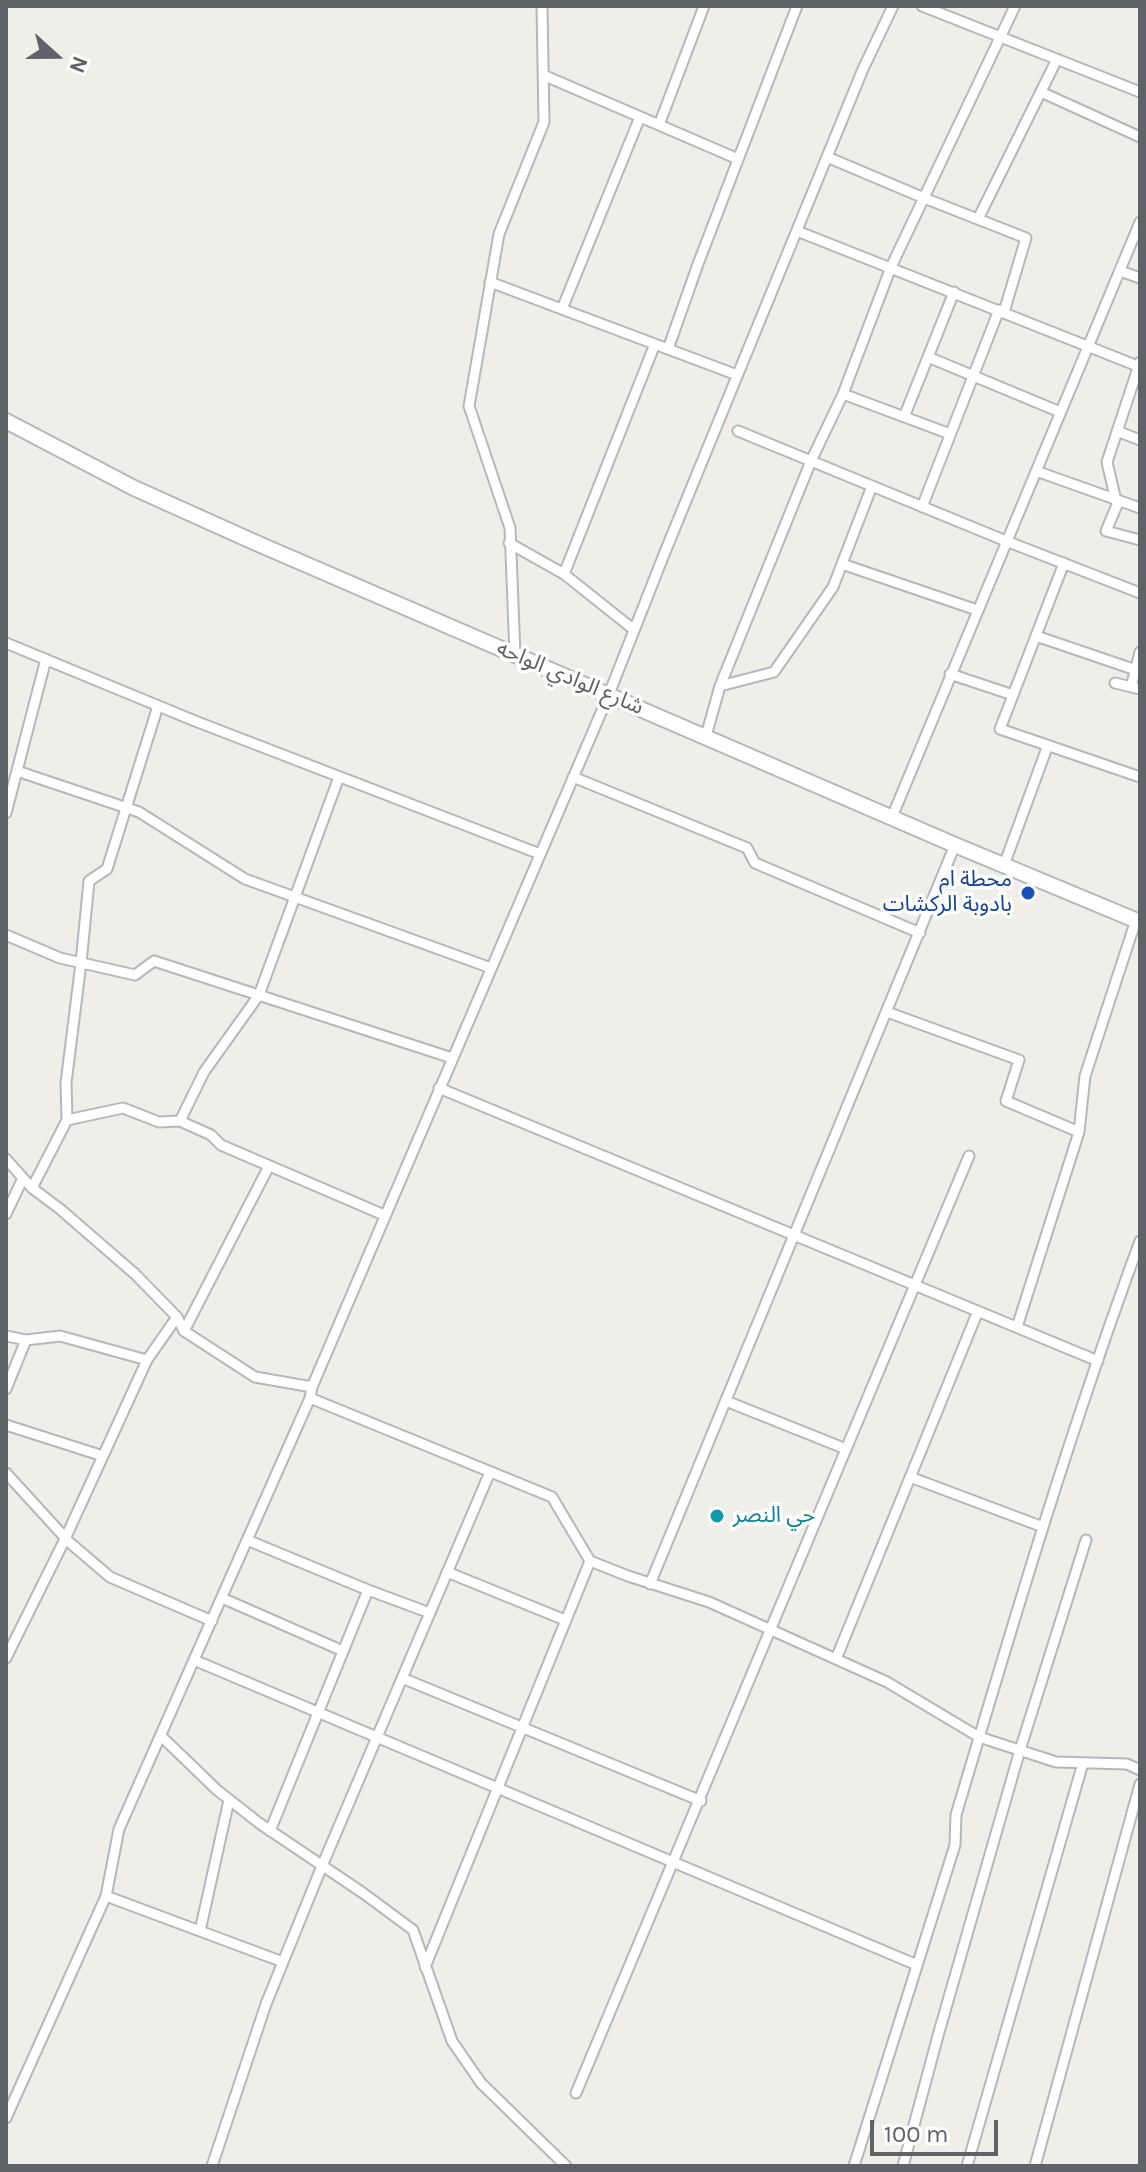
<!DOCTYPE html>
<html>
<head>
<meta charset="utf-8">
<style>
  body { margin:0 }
  #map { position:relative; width:1146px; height:2172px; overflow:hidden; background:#f0eee8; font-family:Karla,sans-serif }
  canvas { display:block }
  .frame { position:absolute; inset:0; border:8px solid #5f6367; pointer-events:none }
  .north { position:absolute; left:16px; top:16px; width:80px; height:80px; -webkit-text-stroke:6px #fff; paint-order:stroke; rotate:111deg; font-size:22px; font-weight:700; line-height:32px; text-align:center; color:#5f6367 }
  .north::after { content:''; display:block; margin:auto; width:28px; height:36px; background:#5f6367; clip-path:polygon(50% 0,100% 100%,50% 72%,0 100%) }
  .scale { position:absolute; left:870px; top:2120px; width:128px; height:36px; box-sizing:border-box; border:4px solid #5f6367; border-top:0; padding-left:10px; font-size:24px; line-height:28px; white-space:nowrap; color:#5f6367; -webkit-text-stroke:6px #fff; paint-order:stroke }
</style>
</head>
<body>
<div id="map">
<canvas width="1146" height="2172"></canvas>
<div class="frame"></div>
<div class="north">N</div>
<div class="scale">100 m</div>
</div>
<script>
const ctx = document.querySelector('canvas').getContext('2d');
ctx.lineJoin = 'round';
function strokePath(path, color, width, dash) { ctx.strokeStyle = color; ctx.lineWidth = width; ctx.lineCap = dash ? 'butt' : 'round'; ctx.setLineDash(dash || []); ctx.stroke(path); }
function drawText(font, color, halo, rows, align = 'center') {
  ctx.font = font + ' Karla,"Noto Sans Arabic",sans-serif'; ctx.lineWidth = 7; ctx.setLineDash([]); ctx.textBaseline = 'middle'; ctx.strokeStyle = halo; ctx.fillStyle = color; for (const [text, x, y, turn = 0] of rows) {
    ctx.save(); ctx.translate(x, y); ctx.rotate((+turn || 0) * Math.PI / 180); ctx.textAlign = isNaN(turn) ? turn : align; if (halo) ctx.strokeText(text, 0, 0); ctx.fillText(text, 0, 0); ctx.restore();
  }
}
const street = new Path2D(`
  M922,6l218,86
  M543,75l195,84
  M1041,92l99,45
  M659,125l45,-119
  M827,157l97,41 102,40 -22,74
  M978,219l79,-160
  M797,231l343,136
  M1120,271l20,7
  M490,282l247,93
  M562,309l78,-192
  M668,349l30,-85 99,-258
  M928,357l132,55
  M1140,362l-33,100 10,43 -11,26 34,9
  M843,394l107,40
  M904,417l50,-125
  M738,431l268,110 134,52
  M1117,431l23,9
  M1036,471l104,37
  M922,507l77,-197
  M509,543l55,31 69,55
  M1064,563l-64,166 140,48
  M842,564l135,46
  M564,574l91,-230
  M1036,636l100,34
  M6,643l189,78 345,133
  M515,655l-5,-127 -41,-122 30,-172 45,-112 -2,-116
  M950,674l63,21
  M1115,683l25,6
  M720,686l54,-14 59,-85 39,-101
  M1131,687l9,-35
  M706,736l14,-50 91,-225 32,-67 48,-127 124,-261
  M17,771l122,41 106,67 246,89
  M339,777l-80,218 -55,77 -24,49 31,14 10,10 163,70
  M573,777l174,71 8,15 165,70
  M6,813l40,-154
  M892,817l248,-595
  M1004,865l44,-120
  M6,935l54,23 75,17 19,-14 298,97
  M887,1012l132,48 -13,41 73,31
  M439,1088l659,273
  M67,1120l56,-12 36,14 21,-1
  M6,1159l26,29 28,21 75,65 42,43 7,14 71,46 57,10
  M32,1188l35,-68 -1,-37 15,-120 8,-82 18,-12 51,-163
  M6,1214l17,-36
  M1017,1327l62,-195 6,-56 51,-156
  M184,1331l85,-165
  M6,1336l20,4
  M6,1389l20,-49 34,-4 87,24
  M310,1398l242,99 38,64 38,15 81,26 178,80 92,55 77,25 71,2 13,6
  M726,1401l120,48
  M6,1425l97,31
  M6,1473l63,69 41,35 102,44
  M910,1477l133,50
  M247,1540l121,50 62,23
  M447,1572l118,48
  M650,1584l305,-739
  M222,1598l121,53
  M6,1658l59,-119 82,-179 30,-43
  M836,1659l142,-348
  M194,1660l723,305
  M402,1678l299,123
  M161,1736l56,54 42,33 104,70 50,37 39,111 29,42 85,83
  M270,1831l98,-241
  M106,1896l177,66
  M200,1931l29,-131
  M425,1967l165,-406
  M576,2093c133,-312 262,-625 393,-937
  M6,2118l100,-222 13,-67 191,-431 2,-11 297,-693 56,-142 198,-483 30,-63
  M212,2166l54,-162 56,-138 168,-394
  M854,2166l101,-321 1,-30c57,-192 114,-385 184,-574
  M903,2166l36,-134 81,-282 66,-210
  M967,2166l116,-403
  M1035,2166l105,-382`);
const secondary = new Path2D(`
  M6,421l128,67 120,54 701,303 185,77`);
const markers = [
  [1028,893,8,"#1a4fb4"],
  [717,1516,8,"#0f9aa8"]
];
const streetNames = [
  ["شارع الوادي الواحه",570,678,23]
];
const transitNames = [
  ["محطة ام",1012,880],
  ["بادوبة الركشات",1012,905]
];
const cultureNames = [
  ["حي النصر",733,1516]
];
strokePath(street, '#b5b8bb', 13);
strokePath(secondary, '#b4b7bb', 18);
strokePath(street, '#fff', 9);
strokePath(secondary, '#fff', 14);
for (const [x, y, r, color] of markers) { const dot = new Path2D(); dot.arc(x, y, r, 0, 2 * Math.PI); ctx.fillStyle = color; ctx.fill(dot); strokePath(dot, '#fff', 3); }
drawText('22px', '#5f6367', '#fff', streetNames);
drawText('22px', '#164399', '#fff', transitNames, 'right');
drawText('22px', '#0d838f', '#fff', cultureNames, 'left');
</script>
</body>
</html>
